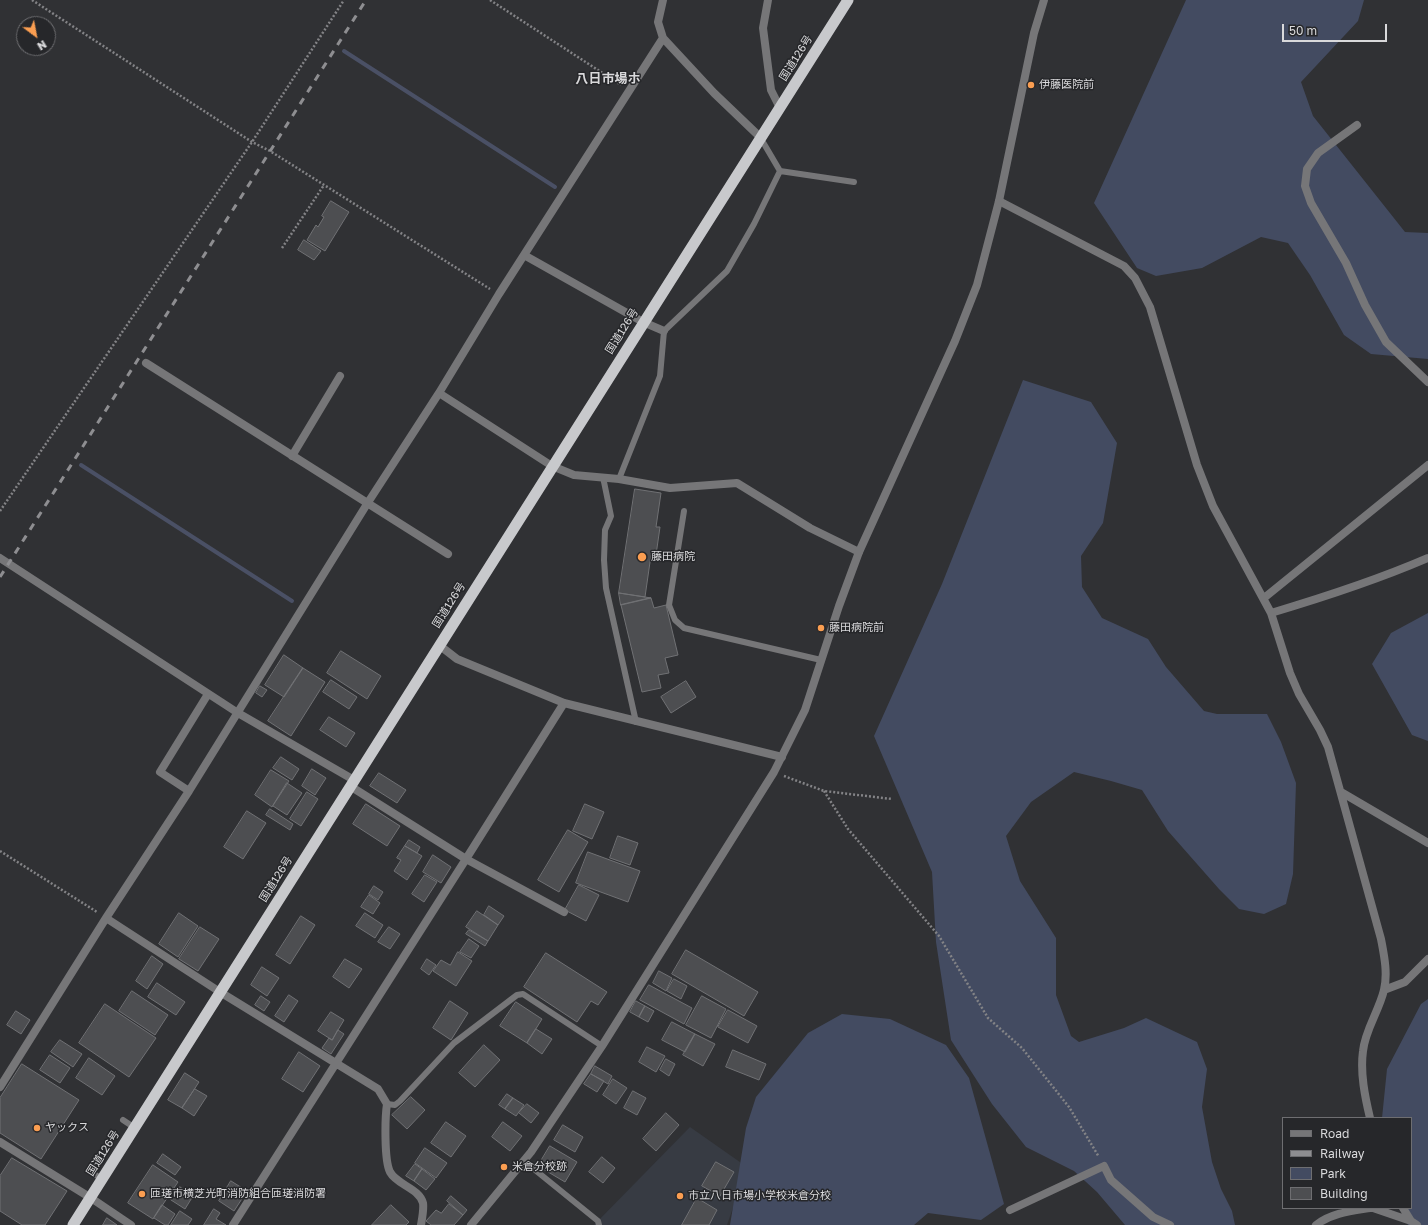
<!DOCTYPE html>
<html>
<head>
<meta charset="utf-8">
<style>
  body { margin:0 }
  #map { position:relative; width:1428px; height:1225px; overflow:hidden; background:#303134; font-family:"Golos Text",sans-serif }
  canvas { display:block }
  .legend { position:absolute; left:1282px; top:1117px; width:130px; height:92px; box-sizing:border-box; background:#26272a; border:1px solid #6e6e71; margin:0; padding:5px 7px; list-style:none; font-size:12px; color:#d9d9db }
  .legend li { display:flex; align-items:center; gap:8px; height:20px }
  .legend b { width:20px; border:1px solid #6e6e71 }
  .north { position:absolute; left:16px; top:16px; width:40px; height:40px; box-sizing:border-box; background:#26272a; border:1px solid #6e6e71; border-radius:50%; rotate:148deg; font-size:11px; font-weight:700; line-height:16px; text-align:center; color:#d9d9db }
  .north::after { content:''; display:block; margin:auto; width:14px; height:18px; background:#fb9e51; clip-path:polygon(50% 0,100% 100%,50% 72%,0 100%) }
  .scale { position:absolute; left:1282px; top:24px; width:105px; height:18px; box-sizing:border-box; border:2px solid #d9d9db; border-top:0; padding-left:5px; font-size:12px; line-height:14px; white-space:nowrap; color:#d9d9db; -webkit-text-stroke:3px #26272a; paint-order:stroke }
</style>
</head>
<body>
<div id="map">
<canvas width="1428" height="1225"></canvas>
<ul class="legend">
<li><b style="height:5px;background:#767678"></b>Road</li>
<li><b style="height:5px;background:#8e8e91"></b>Railway</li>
<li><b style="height:11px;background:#434b61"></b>Park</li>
<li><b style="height:11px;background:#4d4e51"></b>Building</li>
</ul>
<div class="north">N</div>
<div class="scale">50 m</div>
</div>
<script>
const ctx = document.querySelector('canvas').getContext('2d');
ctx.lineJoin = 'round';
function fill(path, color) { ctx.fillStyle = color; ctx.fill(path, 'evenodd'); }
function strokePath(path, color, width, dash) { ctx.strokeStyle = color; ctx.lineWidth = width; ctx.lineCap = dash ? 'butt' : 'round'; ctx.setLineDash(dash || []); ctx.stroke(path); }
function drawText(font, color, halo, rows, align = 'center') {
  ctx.font = font + ' "Golos Text","Noto Sans JP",sans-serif'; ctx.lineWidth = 3; ctx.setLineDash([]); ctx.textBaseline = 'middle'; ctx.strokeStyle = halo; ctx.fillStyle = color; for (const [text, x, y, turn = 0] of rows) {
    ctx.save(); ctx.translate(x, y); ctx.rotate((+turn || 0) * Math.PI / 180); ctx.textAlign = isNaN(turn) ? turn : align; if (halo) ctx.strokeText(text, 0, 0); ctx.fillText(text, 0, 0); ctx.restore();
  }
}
const built = new Path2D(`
  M690,1127l57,40 -20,58h-133z`);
const green = new Path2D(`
  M1186,0h178l-6,21 -57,61 12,34 92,116 23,1v126l-57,-5 -27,-19 -34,-60 -22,-32 -27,-6 -59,31 -46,8 -19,-8 -43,-65z
  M1023,380l68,22 26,41 -14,80 -22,33 1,31 20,31 46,21 18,28 38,44 13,3h50l14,28 15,41 -3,91 -7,30 -22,10 -25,-5 -20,-20 -51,-58 -26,-41 -31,-9 -37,-9 -43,30 -25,34 14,45 36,57v57l15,41 8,6 45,-14 22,-10 51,24 10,27 -5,38 10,55 9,27 11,22 3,14h-110l-28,-33 -23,-21 -48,-24 -34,-43 -41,-64 -15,-98 -4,-70 -58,-136 68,-152z
  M1428,613v128l-16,-6 -40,-71 19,-31z
  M1428,999v226h-20l-8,-17h11v-90h-29l5,-49 34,-65z
  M842,1014l48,5 56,26 23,33 35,126 -23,16 -53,-7 -14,12h-184l16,-97 10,-31 52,-64z`);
const stream = new Path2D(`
  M344,51l211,136
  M81,465l211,136`);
const building = new Path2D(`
  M331,201l18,11 -24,39 -18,-11 9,-15 2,2 6,-10 -2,-1z
  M304,240l17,11 -7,9 -16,-10z
  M635,489l26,4 -5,34h4l-4,28h-5l-6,42 -26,-4z
  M619,593l26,4 6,1 -30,7z
  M651,598l3,10 12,-3 12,50 -13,3 4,15 -11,2 3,13 -19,4 -21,-87z
  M341,651l40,25 -14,23 -40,-26z
  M284,655l19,13 -19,29 -19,-12z
  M303,668l22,14 -34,54 -23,-15z
  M331,680l26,17 -8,12 -26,-17z
  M686,681l10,16 -25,16 -10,-16z
  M260,686l7,4 -5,7 -6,-4z
  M329,717l26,16 -9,14 -26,-17z
  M281,757l18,12 -7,11 -19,-12z
  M312,769l14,9 -11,17 -13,-9z
  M271,770l18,11 -17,26 -17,-12z
  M379,773l27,17 -9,13 -27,-17z
  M287,783l15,10 -15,22 -14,-9z
  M307,792l11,7 -17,27 -11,-7z
  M366,804l34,22 -13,20 -34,-22z
  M585,804l19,8 -12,27 -19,-8z
  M270,809l23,15 -3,6 -24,-15z
  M247,811l19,12 -23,36 -19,-12z
  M568,830l20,12 -29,50 -21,-12z
  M618,836l20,7 -8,22 -20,-7z
  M409,840l11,7 -3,6 -12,-7z
  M405,846l17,10 -15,24 -13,-9 7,-11 -4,-2z
  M588,852l52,19 -12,31 -52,-19z
  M433,855l18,12 -10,16 -18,-11z
  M425,875l12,7 -13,20 -12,-8z
  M579,885l20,10 -13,26 -21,-11z
  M374,886l9,6 -5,8 -9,-6z
  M369,895l11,8 -7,11 -12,-7z
  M489,906l15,10 -6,9 -14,-10z
  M477,911l21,14 -10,16 -22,-14z
  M179,913l19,13 -20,31 -19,-13z
  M365,913l18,12 -8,13 -19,-12z
  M301,916l14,9 -25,39 -14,-9z
  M200,927l19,12 -21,32 -19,-12z
  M389,927l11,7 -10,15 -12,-7z
  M469,930l19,11 -3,5 -19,-12z
  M469,939l10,7 -8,12 -11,-6z
  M686,950l72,42 -14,24 -72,-42z
  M458,952l14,9 -16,25 -23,-15 8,-11 9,5z
  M546,953l61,39 -9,13 -7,-4 -14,21 -53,-35z
  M152,956l11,8 -16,25 -11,-8z
  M345,959l17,10 -13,19 -16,-11z
  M427,959l9,6 -7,10 -8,-6z
  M262,967l17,11 -12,18 -16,-11z
  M659,971l13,7 -6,13 -13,-8z
  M674,979l13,7 -6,13 -14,-8z
  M157,983l28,19 -9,13 -28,-18z
  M649,985l43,23 -8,16 -44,-24z
  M132,991l36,24 -13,20 -36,-24z
  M289,995l9,6 -14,21 -9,-6z
  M261,996l9,6 -6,9 -9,-6z
  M702,996l24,13 -15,29 -25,-13z
  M450,1001l18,12 -17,27 -18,-12z
  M636,1001l9,5 -6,11 -9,-5z
  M516,1002l26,17 -15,24 -27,-17z
  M105,1004l51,34 -27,39 -50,-34z
  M645,1006l9,5 -6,11 -9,-5z
  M728,1010l29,16 -9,17 -30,-16z
  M16,1011l14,9 -9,14 -14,-9z
  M331,1012l13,8 -12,20 -14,-9z
  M672,1022l23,12 -10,18 -23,-12z
  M536,1029l16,10 -10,15 -15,-11z
  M338,1030l6,4 -13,20 -9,-6 7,-10 3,2z
  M695,1034l20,10 -12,22 -20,-11z
  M60,1040l22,14 -9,13 -22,-15z
  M484,1045l16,15 -25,27 -16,-14z
  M647,1047l18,9 -9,16 -17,-10z
  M733,1050l33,14 -7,16 -33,-13z
  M299,1052l21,14 -17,26 -21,-13z
  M50,1055l20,13 -10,15 -20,-13z
  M89,1058l26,18 -13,19 -26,-17z
  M666,1059l9,5 -6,12 -9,-6z
  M22,1064l57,36 -38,59 -41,-26v-35z
  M595,1066l17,10 -4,8 -17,-10z
  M185,1073l14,9 -17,26 -14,-8z
  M591,1074l13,7 -7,11 -13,-8z
  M613,1079l14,9 -11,16 -13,-9z
  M195,1089l12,7 -13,20 -12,-8z
  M633,1091l13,7 -9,17 -13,-7z
  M507,1094l6,4 -8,11 -6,-4z
  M411,1097l14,13 -18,19 -15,-14z
  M513,1098l11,7 -8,11 -11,-7z
  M527,1104l12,9 -8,10 -12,-10z
  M666,1113l13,12 -23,26 -13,-12z
  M446,1122l20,14 -15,21 -20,-14z
  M503,1122l19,14 -12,15 -18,-14z
  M563,1125l20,12 -8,15 -21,-12z
  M550,1146l27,16 -12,20 -27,-16z
  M425,1148l22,15 -11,15 -21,-15z
  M163,1154l18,13 -6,8 -18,-12z
  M602,1157l13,11 -12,15 -14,-11z
  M12,1158l55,33 -22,34h-23l-22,-14v-35z
  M716,1162l18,10 -14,24 -18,-10z
  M415,1164l7,5 -8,12 -8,-5z
  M153,1165l25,17 -25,37 -25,-16z
  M422,1169l13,10 -9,11 -12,-9z
  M231,1181l16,10 -13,20 -15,-10z
  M180,1187l13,9 -8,13 -14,-9z
  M451,1196l16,14 -4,5 -16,-14z
  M697,1198l20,12 -8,15h-27z
  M449,1204l14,11 -9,10h-23l-5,-4 10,-11 5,3z
  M162,1205l13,9 -7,11h-3l-11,-7z
  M391,1205l18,17 -3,3h-34z
  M214,1209l6,4 -4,6 10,6h-22z
  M180,1211l12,8 -4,6h-17z
  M107,1218l10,7h-14z`);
const path = new Path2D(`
  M32,0l220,142 18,9 220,138
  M490,0l131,85
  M282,248l42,-63
  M0,511l252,-369 92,-142
  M784,776l40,15 68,8
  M824,791l24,38 91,107 49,82 34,30 47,59 30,50
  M0,851l97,61`);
const service = new Path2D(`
  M760,137l20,34
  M780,171l74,11
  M603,477l8,39 -6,14 -1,30 2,28 30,134
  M619,479l41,-103 4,-45 63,-60 27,-47 26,-53
  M684,511l-15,94 6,15 9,8 137,32
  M387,1104l8,1 5,-4 54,-58 63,-48 6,-1 79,52
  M123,1120l12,8
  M524,1161l74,60 1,4
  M91,1172l11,7`);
const minor = new Path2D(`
  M663,0l-5,22 5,16 51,55 46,44
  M768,0l-5,28 8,62 9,18
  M1357,125l-39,28 -11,16 -2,17 6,17 35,60 19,42 21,37 42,40
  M999,201l125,65 11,12 15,29 47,158 16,41 58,107 19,60 9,21 21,36 8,17 53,192c3,16 7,34 3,51 -5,21 -19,40 -21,61 -3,22 2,46 7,67
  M524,255l119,67 21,9
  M146,363l302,191
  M439,393l113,73 22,9 45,4 51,9 67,-5 73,45 49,24
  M292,456l48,-80
  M0,558l238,155 116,67
  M1264,598l164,-133
  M1271,613c54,-16 106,-33 157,-55
  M439,645l18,14 107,44 218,54
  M350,786l116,73 98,53
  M189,791l-29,-19 48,-78
  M1341,792l87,51
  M106,918l114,74 158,97 9,15c-2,13 -3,56 3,68 7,13 29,16 33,31 1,6 -1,16 -2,22
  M1384,990l21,-8 23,-23
  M0,1087l106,-169 83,-127 178,-287 72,-111 60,-99 164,-256
  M0,1142l91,56 40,27
  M1373,1208l38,13
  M1403,1208l8,13 6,4
  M1010,1210l94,-44 7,14 42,37 17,8
  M233,1225l233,-366 98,-156
  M1316,1225c15,-12 35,-14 54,-17`);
const tertiary = new Path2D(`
  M471,1225l60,-73 71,-106 172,-274 31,-62 34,-104 20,-54 96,-211 22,-56 22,-84 35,-168 10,-33`);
const trunk = new Path2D(`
  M73,1225l775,-1225`);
const rail = new Path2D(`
  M0,577l366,-577`);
const markers = [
  [1031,85,4,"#fb9e51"],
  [642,557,5,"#fb9e51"],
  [821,628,4,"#fb9e51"],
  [37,1128,4,"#fb9e51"],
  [504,1167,4,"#fb9e51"],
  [142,1194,4,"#fb9e51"],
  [680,1196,4,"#fb9e51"]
];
const streetNames = [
  ["国道126号",796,58,-58],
  ["国道126号",622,331,-58],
  ["国道126号",449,605,-58],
  ["国道126号",276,879,-58],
  ["国道126号",103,1153,-58]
];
const poiNames = [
  ["伊藤医院前",1039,85],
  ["藤田病院",651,557],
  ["藤田病院前",829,628],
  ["ヤックス",45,1128],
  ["米倉分校跡",512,1167],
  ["匝瑳市横芝光町消防組合匝瑳消防署",150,1194],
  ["市立八日市場小学校米倉分校",688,1196]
];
const quarterNames = [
  ["八日市場ホ",608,79]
];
fill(built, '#373b43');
fill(green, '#434b61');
strokePath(stream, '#4a5065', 4);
fill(building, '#4d4e51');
strokePath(building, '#707174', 1);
strokePath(path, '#838386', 2.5, [2, 2]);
strokePath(service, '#767678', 6);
strokePath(minor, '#767678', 8);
strokePath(tertiary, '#767678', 8);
strokePath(trunk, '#c8c9cc', 11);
strokePath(rail, '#8e8e91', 3, [7, 7]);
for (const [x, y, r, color] of markers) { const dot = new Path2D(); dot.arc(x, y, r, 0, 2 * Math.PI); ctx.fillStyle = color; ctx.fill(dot); strokePath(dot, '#26272a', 1.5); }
drawText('11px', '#d9d9db', '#26272a', streetNames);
drawText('11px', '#d9d9db', '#26272a', poiNames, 'left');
drawText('bold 13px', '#d9d9db', '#26272a', quarterNames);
</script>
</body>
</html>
